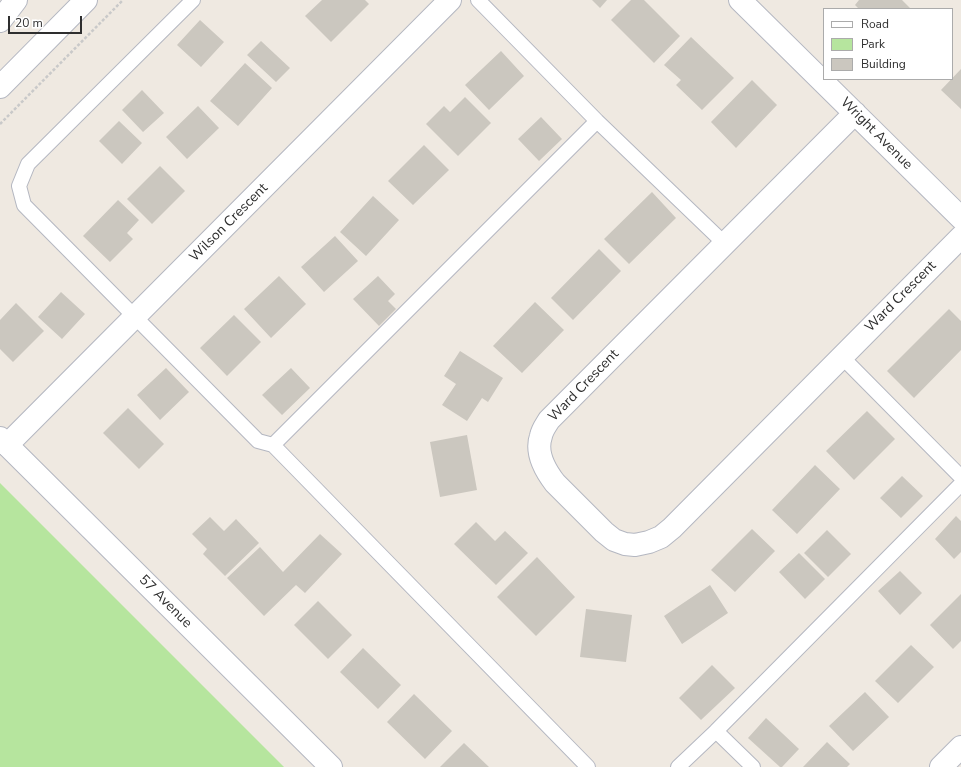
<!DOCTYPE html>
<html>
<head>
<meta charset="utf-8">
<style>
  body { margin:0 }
  #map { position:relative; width:961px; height:767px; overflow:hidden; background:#efe9e1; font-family:"Nunito Sans",sans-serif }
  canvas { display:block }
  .legend { position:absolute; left:823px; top:8px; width:130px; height:72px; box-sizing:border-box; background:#fff; border:1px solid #ababab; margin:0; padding:5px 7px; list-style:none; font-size:12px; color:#2e2e2e }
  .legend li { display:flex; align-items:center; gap:8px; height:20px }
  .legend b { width:20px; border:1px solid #ababab }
  .scale { position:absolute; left:8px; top:16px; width:74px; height:18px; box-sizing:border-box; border:2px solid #2e2e2e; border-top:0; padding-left:5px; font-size:12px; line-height:14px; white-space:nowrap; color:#2e2e2e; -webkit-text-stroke:3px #fff; paint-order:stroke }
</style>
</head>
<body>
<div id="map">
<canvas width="961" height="767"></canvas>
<ul class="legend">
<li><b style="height:5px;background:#fff"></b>Road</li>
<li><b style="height:11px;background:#b6e59e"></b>Park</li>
<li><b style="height:11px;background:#cbc7bf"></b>Building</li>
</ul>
<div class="scale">20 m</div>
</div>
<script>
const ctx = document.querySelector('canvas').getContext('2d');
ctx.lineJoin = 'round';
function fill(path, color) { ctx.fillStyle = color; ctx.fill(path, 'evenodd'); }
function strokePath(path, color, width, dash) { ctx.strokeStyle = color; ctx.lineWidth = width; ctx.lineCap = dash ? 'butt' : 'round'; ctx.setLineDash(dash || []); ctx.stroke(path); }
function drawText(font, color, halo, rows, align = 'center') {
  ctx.font = font + ' "Nunito Sans",sans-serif'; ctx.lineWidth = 4; ctx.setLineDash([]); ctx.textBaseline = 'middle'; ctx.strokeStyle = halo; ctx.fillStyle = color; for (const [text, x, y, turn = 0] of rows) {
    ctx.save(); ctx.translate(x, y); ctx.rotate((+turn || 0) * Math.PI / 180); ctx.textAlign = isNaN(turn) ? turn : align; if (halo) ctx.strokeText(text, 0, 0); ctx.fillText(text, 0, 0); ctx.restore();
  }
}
const green = new Path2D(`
  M0,483l284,284h-284z`);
const building = new Path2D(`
  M322,0h43l4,4 -38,38 -26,-26z
  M592,0h15l-7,8z
  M631,0h13l36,36 -26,27 -43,-43z
  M859,0h43l9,9h-52l-4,-4z
  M200,20l24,22 -23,25 -24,-22z
  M691,37l43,41 -32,32 -26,-25 5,-5 -17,-15z
  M261,41l29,27 -14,14 -29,-27z
  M501,51l23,25 -35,34 -24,-25z
  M245,63l27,25 -34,38 -28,-25z
  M961,69v40l-20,-19z
  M752,80l25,25 -41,43 -25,-26z
  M142,90l22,23 -21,19 -21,-22z
  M465,97l26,26 -33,33 -32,-32 18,-18 6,6z
  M198,106l21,22 -32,31 -21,-22z
  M541,117l21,22 -23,22 -21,-22z
  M119,121l23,22 -20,21 -23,-23z
  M424,145l25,25 -36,35 -25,-24z
  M160,166l25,25 -33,33 -25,-25z
  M652,192l24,26 -47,46 -25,-25z
  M373,196l26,24 -33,36 -26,-24z
  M118,200l21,20 -12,13 6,6 -23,23 -27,-26z
  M335,236l23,25 -34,31 -23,-25z
  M599,249l22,22 -48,49 -22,-22z
  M279,276l27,28 -35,34 -27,-29z
  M378,276l17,18 -7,7 8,8 -17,17 -26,-27z
  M61,292l24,22 -23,25 -24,-22z
  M535,302l29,28 -42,43 -29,-27z
  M16,303l28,28 -31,31 -13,-13v-29z
  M949,309l12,12v29l-47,48 -27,-27z
  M234,315l27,27 -34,34 -27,-28z
  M460,351l43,27 -15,24 -6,-4 -15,23 -25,-16 14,-21 -12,-8z
  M166,368l23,24 -29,28 -23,-25z
  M291,368l19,20 -28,27 -20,-20z
  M128,408l36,36 -25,25 -36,-36z
  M867,411l28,28 -41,41 -28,-29z
  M467,435l10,55 -37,7 -10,-55z
  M815,465l25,24 -43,45 -25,-24z
  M902,476l21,20 -22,22 -21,-20z
  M956,516l5,5v31l-7,7 -19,-20z
  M210,517l14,14 12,-12 23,24 -34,33 -22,-22 4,-5 -15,-15z
  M476,522l19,19 10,-10 23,22 -32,32 -42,-41z
  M752,529l23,22 -40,41 -24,-22z
  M827,530l24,24 -23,23 -24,-24z
  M320,534l22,20 -37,39 -9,-8 -32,31 -37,-38 33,-31 23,25z
  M799,553l26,26 -20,20 -26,-27z
  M537,557l38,40 -39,39 -39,-39z
  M900,571l22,22 -22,22 -22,-24z
  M710,585l18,28 -46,31 -18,-28z
  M961,594v47l-8,8 -23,-24z
  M318,601l34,34 -24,24 -34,-34z
  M586,609l46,6 -6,47 -46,-5z
  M911,645l23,22 -36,36 -23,-22z
  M363,648l38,37 -23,24 -38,-37z
  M712,665l23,23 -34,32 -22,-22z
  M865,692l24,25 -36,34 -24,-25z
  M414,694l38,37 -27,28 -38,-37z
  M766,718l33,31 -17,18h-2l-32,-29z
  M827,742l23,22 -3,3h-44z
  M464,743l25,24h-49z`);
const path = new Path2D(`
  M0,124l123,-124`);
const service = new Path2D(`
  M193,0l-165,164 -9,22 5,19 234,236 15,4 315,322
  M478,0l119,121 128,123
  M842,357l119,120
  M273,445l324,-324
  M716,731l37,36
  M678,767l38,-36 245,-247`);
const minor = new Path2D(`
  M740,0l221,218
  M855,113l-306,307c-3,5 -7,10 -8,16 -6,17 4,34 14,47l49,49 10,8 11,4 10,1 14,-3 12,-5 11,-9 289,-291
  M7,445l443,-445
  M941,767l20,-20`);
const tertiary = new Path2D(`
  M0,438l331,329`);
const secondary = new Path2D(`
  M0,21l16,-21
  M0,87l86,-87`);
const streetNames = [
  ["Wright Avenue",876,134,45],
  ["Wilson Crescent",229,223,-45],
  ["Ward Crescent",901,297,-45],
  ["Ward Crescent",584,386,-46],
  ["57 Avenue",165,602,45]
];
fill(green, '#b6e59e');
fill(building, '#cbc7bf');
strokePath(service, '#b4b7c1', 16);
strokePath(minor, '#b4b7c1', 24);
strokePath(tertiary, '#b4b7c1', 24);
strokePath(secondary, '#b4b7c1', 24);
strokePath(path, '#c9c9c9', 2.5, [3, 2]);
strokePath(service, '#fff', 14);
strokePath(minor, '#fff', 22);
strokePath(tertiary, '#fff', 22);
strokePath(secondary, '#fff', 22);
drawText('14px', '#2e2e2e', '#fff', streetNames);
</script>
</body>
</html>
